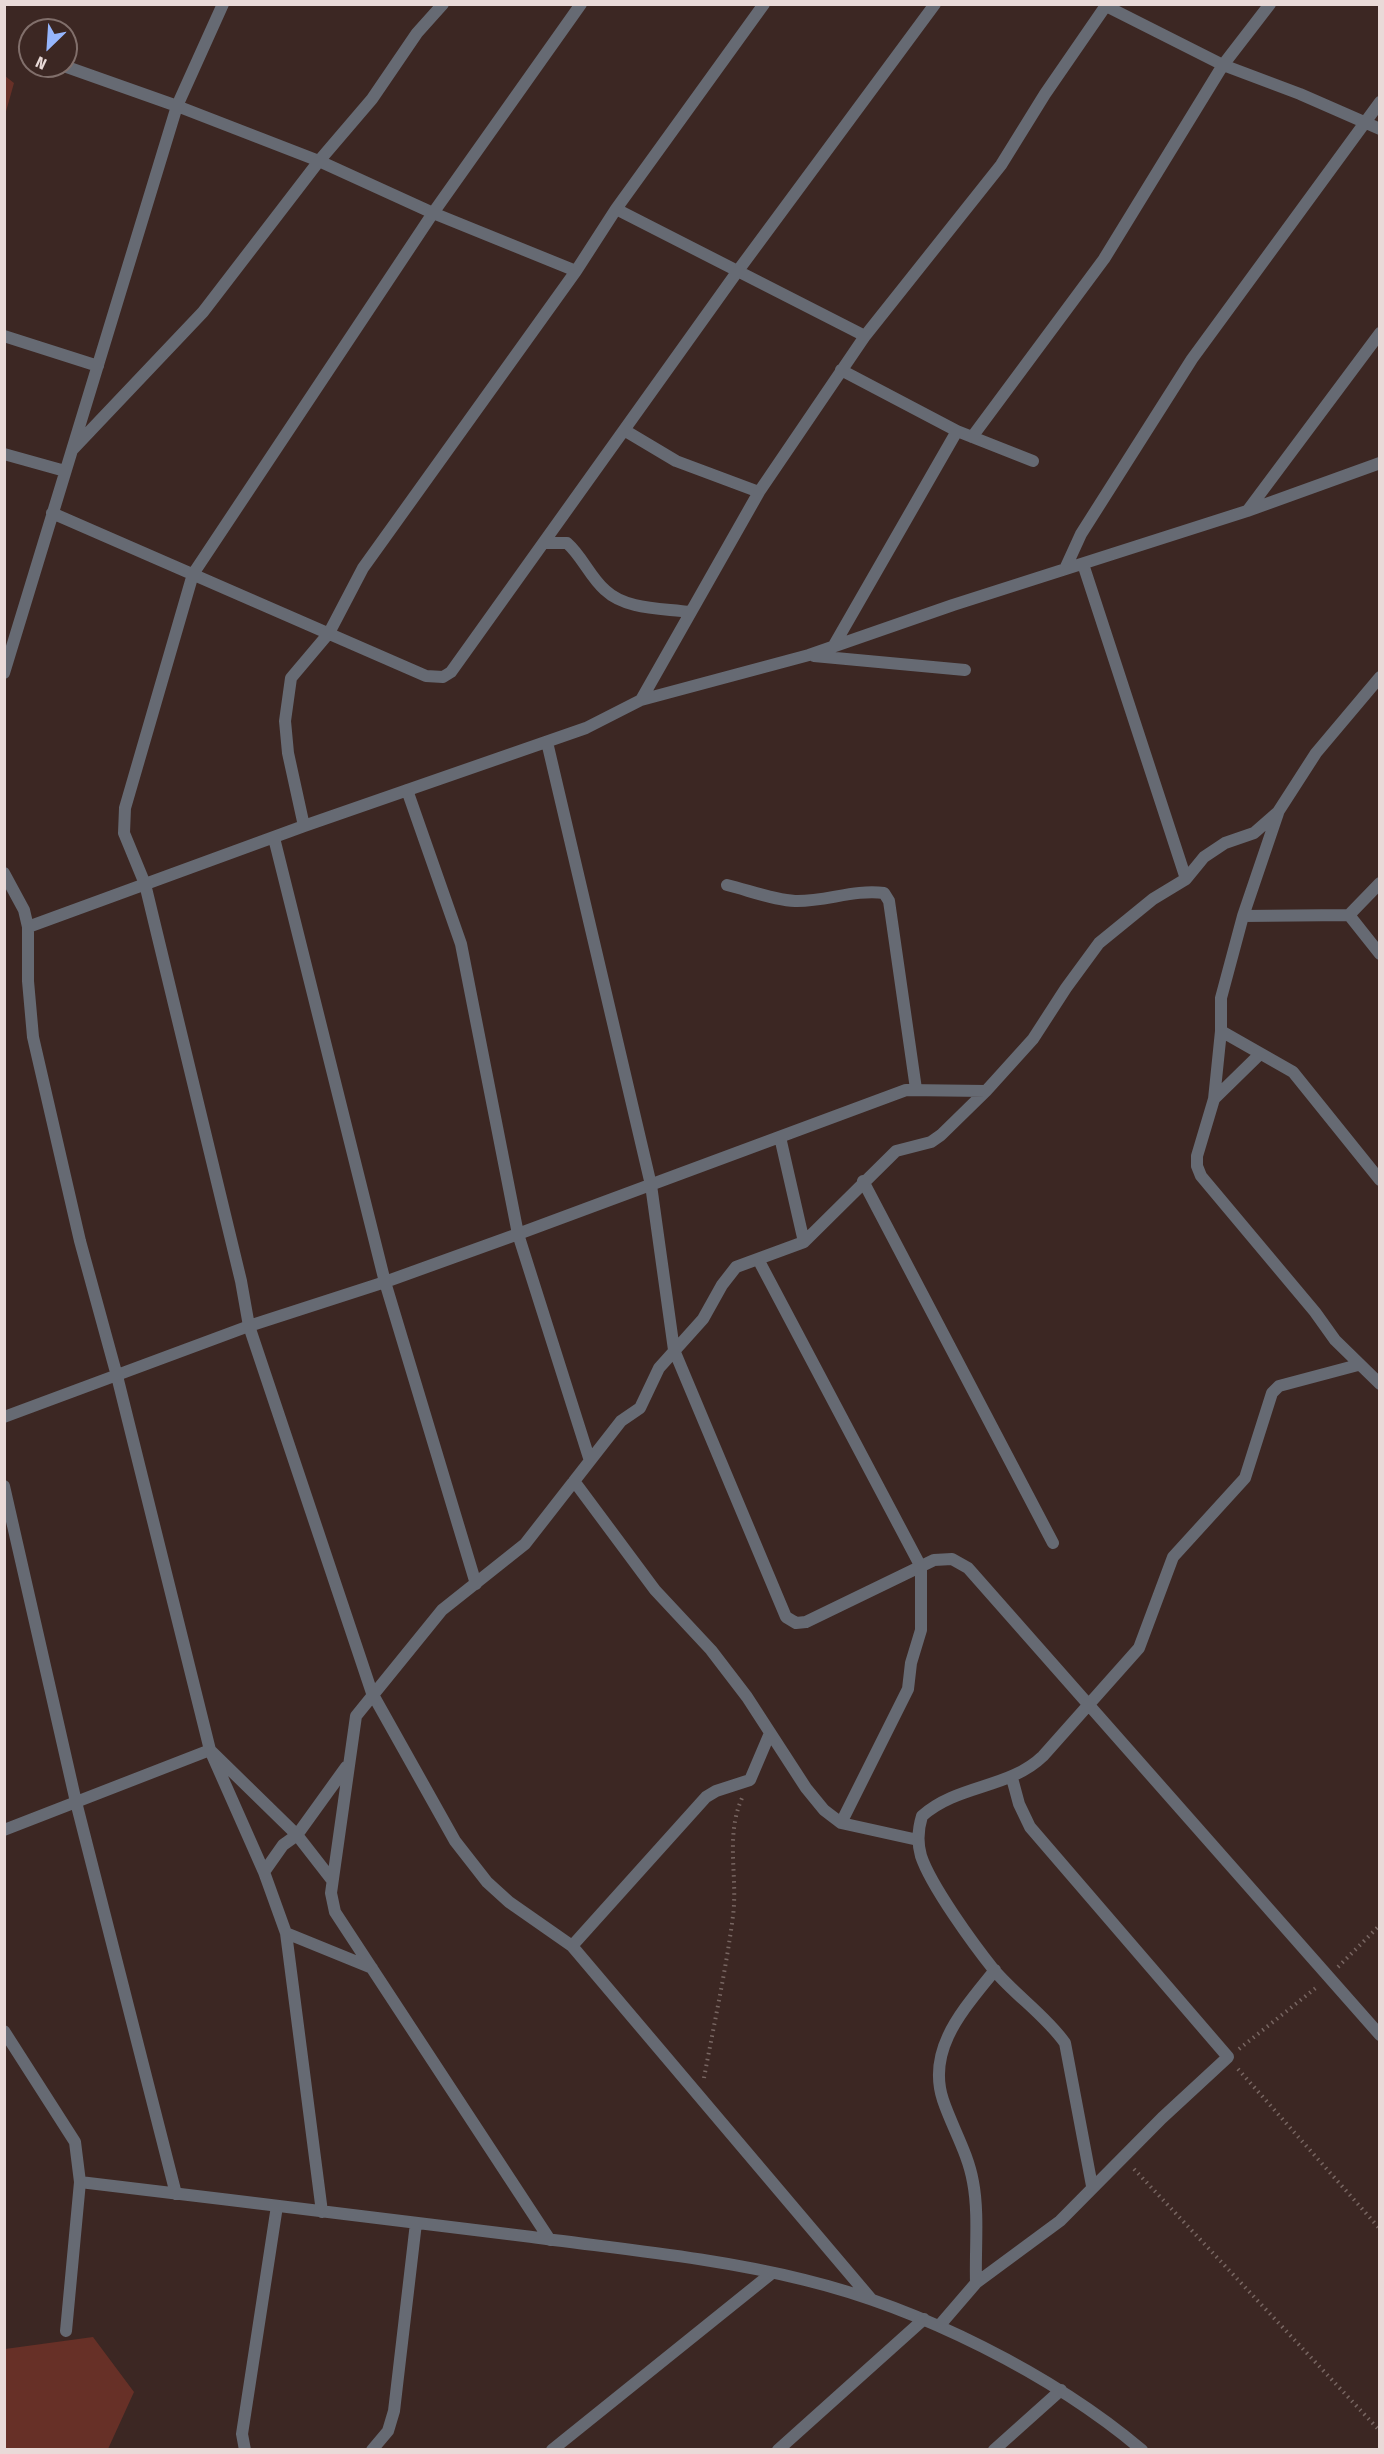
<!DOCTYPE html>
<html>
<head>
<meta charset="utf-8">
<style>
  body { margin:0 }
  #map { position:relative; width:1384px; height:2454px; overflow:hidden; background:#3c2723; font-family:"Fira Sans Condensed",sans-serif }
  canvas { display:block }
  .frame { position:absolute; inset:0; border:6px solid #e9dad8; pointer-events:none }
  .north { position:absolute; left:18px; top:18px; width:60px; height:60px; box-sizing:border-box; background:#3c2723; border:2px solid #816f6b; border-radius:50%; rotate:205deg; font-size:16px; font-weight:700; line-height:24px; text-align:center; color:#e9dad8 }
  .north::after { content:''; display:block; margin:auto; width:21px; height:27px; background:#96b6fd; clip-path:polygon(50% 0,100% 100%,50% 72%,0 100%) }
</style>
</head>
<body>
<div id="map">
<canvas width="1384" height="2454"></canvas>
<div class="frame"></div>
<div class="north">N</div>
</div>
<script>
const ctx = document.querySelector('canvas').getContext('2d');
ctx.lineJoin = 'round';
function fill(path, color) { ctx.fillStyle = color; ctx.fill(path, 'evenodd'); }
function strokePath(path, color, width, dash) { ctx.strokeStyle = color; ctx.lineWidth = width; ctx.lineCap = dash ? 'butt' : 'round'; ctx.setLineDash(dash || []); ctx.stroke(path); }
const green = new Path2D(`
  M5,76l9,7 -9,32z
  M93,2337l41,55 -26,57h-103v-100z`);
const path = new Path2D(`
  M1338,1967l42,-42
  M1239,2049l78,-62
  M1238,2069l142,160
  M704,2078c10,-54 22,-108 29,-162 5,-40 -8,-79 9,-118
  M1134,2169l246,262`);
const minor = new Path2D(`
  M581,4l-148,209 -240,361 -68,234 -1,25 21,51 96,397 8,45 123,367 83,148 32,41 22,20 63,44 299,353
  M1106,6l117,59 77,29 80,35
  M64,66l113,40 142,55 114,52 143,58
  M616,209l249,127
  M4,336l94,30
  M841,370l116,61 76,30
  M624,430l52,31 83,31
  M972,437l132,-178 119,-194 47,-61
  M73,449l130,-137 116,-151 53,-62 45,-66 26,-29
  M4,454l61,17
  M1248,510l132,-177
  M52,513l374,163 17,1 8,-5 286,-400 198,-268
  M544,543h23c15,13 23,34 38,47 21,20 57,18 85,22
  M1083,564l103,315
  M1065,569l16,-35 111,-175 188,-257
  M833,647l124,-216
  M814,656l151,14
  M4,673l173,-567 46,-102
  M641,700l118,-208 106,-156 136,-171 44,-71 62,-90
  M547,742l104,443 23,165 112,267 10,6 10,-1 128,-62 18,-1 16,9 412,467
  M407,790l54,154 57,290 72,227
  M1278,813l-35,103 -22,82v33l-7,68 -17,57v10l4,10 114,136 20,28 45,44
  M304,826l-16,-73 -3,-32 6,-43 38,-45 34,-65 213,-297 40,-62 148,-205
  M274,838l111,444 91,302
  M4,873l20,37 4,17v54l5,56 47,204 37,135 93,374 54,122 22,61 36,279
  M727,885c21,5 46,15 68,16 30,1 59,-12 89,-8l5,8 27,188
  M1349,915l31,39
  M1243,916l106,-1 31,-32
  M28,927l276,-101 282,-98 55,-28 168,-45 144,-50 294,-94 133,-48
  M1221,1031l72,41 87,108
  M1214,1099l46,-45
  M780,1137l24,105
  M863,1181l190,362
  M759,1261l162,306v63l-10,33 -3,26 -67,134
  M4,1417l245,-91 136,-44 133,-48 388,-144 80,1
  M574,1481l81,109 56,60 36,47 59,91 18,22 17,13 77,17
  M4,1486l72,316 100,392
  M4,1830l206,-80 87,85 35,45
  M264,1872l19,-27 14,-10 49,-68
  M286,1933l86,35
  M572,1946l134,-149 10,-6 34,-11 20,-47
  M4,2031l71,111 5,40 -14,149
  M80,2182c148,18 296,35 444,54 94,13 189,21 281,44 115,28 247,94 337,170
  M1092,2186l-27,-143c-20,-28 -49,-47 -71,-73 -20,-25 -63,-84 -73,-114 -4,-14 -3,-27 1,-40 36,-32 87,-27 121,-60l96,-108 34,-91 72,-79 27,-85 7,-7 79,-21
  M550,2240l-215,-328 -4,-19 25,-177 86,-106 83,-66 96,-123 19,-13 19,-40 44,-49 19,-34 14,-18 68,-25 92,-91 35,-9 10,-7 45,-44 47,-52 33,-51 33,-45 54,-44 33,-20 18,-22 21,-14 29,-10 24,-21 38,-59 64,-76
  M976,2283c-1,-33 3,-70 -3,-101 -5,-29 -21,-55 -30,-82 -17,-52 22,-92 52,-130
  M939,2326l37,-43 84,-62 102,-103 66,-61 -198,-230 -11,-23 -7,-26
  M245,2450l-3,-16 35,-228
  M372,2450l16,-19 6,-20 22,-188
  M552,2450l220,-177
  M778,2450l146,-131
  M994,2450l67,-60`);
fill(green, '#673027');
strokePath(path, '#786662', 4, [1.5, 4.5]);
strokePath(minor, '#666a73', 12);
</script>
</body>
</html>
